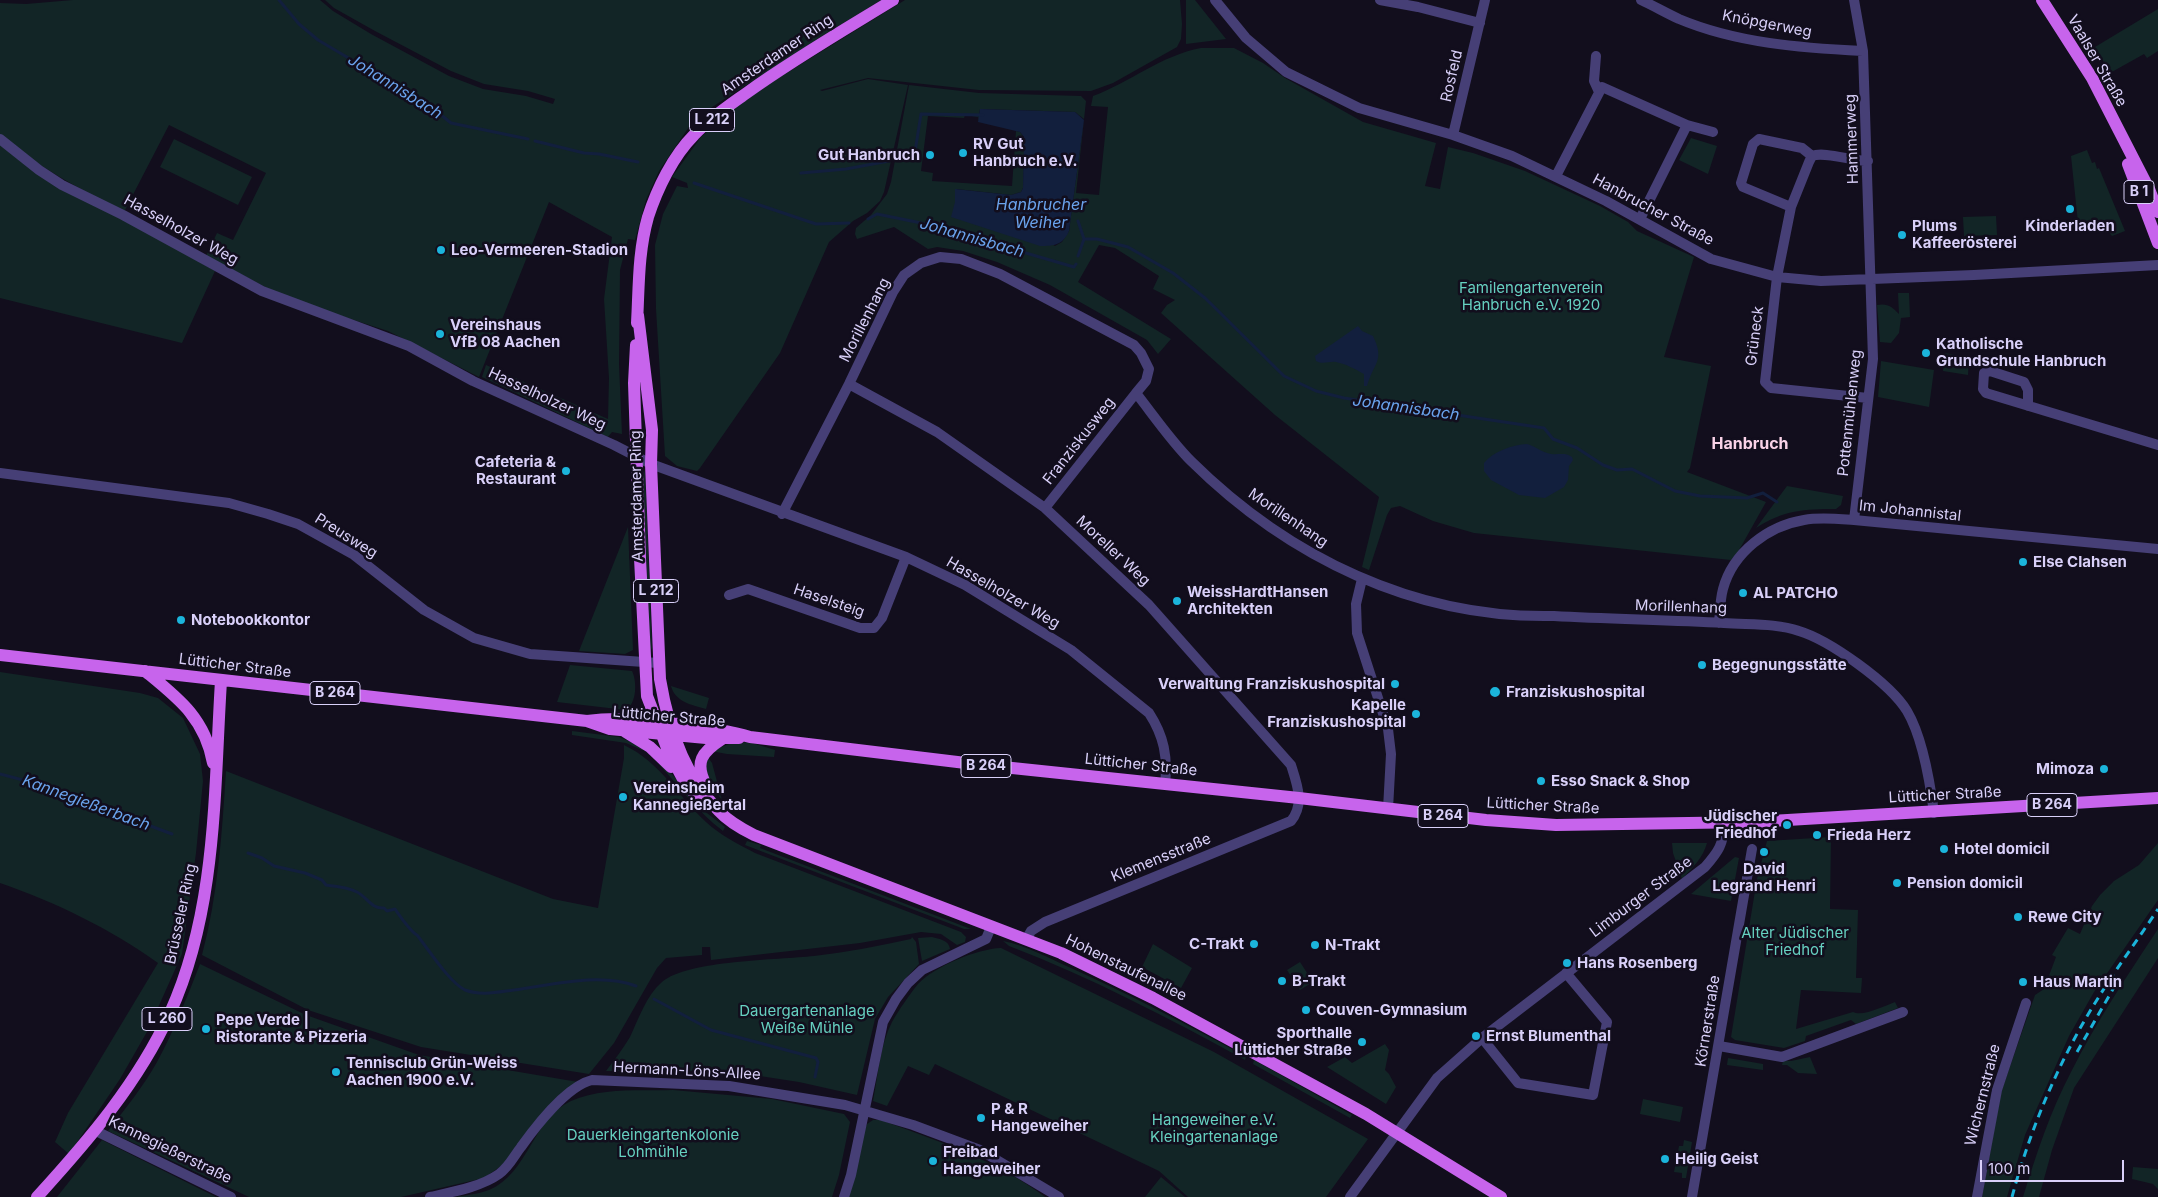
<!DOCTYPE html>
<html>
<head>
<meta charset="utf-8">
<style>
  body { margin:0 }
  #map { position:relative; width:2158px; height:1197px; overflow:hidden; background:#120e1d; font-family:Inter,sans-serif }
  canvas { display:block }
  .scale { position:absolute; left:1980px; top:1160px; width:144px; height:22px; box-sizing:border-box; border:2px solid #d9d0f9; border-top:0; padding-left:6px; font-size:15px; line-height:18px; white-space:nowrap; color:#d9d0f9; -webkit-text-stroke:4px #120e1d; paint-order:stroke }
</style>
</head>
<body>
<div id="map">
<canvas width="2158" height="1197"></canvas>
<div class="scale">100 m</div>
</div>
<script>
const ctx = document.querySelector('canvas').getContext('2d');
ctx.lineJoin = 'round';
function fill(path, color) { ctx.fillStyle = color; ctx.fill(path, 'evenodd'); }
function strokePath(path, color, width, dash) { ctx.strokeStyle = color; ctx.lineWidth = width; ctx.lineCap = dash ? 'butt' : 'round'; ctx.setLineDash(dash || []); ctx.stroke(path); }
function drawText(font, color, halo, rows, align = 'center') {
  ctx.font = font + ' Inter,sans-serif'; ctx.lineWidth = 5; ctx.setLineDash([]); ctx.textBaseline = 'middle'; ctx.strokeStyle = halo; ctx.fillStyle = color; for (const [text, x, y, turn = 0] of rows) {
    ctx.save(); ctx.translate(x, y); ctx.rotate((+turn || 0) * Math.PI / 180); ctx.textAlign = isNaN(turn) ? turn : align; if (halo) ctx.strokeText(text, 0, 0); ctx.fillText(text, 0, 0); ctx.restore();
  }
}
const green = new Path2D(`
  M73,0h247l13,11 38,23 78,42 34,13 43,7 27,8 2,-5 -27,-8 -44,-7 -33,-13 -76,-40 -41,-23 -9,-8h556l-57,35 -129,83 -36,53 -13,29 -11,40 -7,-1 -8,31 -1,94 3,70 -10,-2 -4,5 -126,-60 4,-12 122,54 1,-41 -5,-79 8,-62 -63,-35 -70,175 -91,-46 -78,-25 -43,-18 -61,-32 11,-23 16,7 33,-67 -97,-48 -45,87c-44,-23 -86,-45 -124,-76v-133l26,1z
  M905,0h275l2,24 -1,15 -4,8 -64,36 -22,8 -112,-1 -111,-12 -48,12 2,1 46,-12 40,6 -24,107 -4,9 -13,12 -14,8 -24,21 -49,111 -80,115 -3,3 -20,-5 -12,-10 -9,-147 -1,-64 8,-31 14,-28 11,2 -1,-5 -15,-6 29,-40 29,-26 42,-29z
  M1186,0h9l31,39 -40,5z
  M2158,9v42l-11,7 -3,-4 -34,19 -15,-26z
  M1201,48h33l29,15 22,15 78,44 73,21 -11,43 15,3 8,-42 25,6 52,18 75,35 28,16 9,9 57,26 -30,100 47,9 -21,102 -3,4 79,30 -28,50 -7,8 -257,-27 -41,-12 -33,-15 -9,2 -4,7 -18,55 -7,-3 17,-70 -104,-82 -114,-102 6,-8 8,-5 -22,-11 6,-13 -44,-28 -16,-3 -21,37 93,57 -13,15 -11,-14 -97,-55 -53,-23 -34,-11 -26,-4 -9,2 -34,-22 -37,12 -2,-5 1,-6 15,-13 16,-21 4,-12 18,-97 70,8 102,3 5,5 -10,92 23,2 9,-88 -17,-1 2,-10c36,-13 69,-41 108,-48zM980,109l95,3 9,7 -15,112 -7,11 -7,4 -99,-57 55,6 10,-3 2,-4 2,-49 -5,-7 -4,-1 -4,55 -80,-5 1,-8 -12,-2 7,-55 36,2 1,-3 13,2v5z
  M1691,138l26,8 -9,28 -29,-14z
  M174,139l78,38 -14,28 -78,-38z
  M0,144l215,127 -33,72 -182,-45z
  M2087,150l5,13 3,-1 2,7 2,-1 26,63 -13,5 -5,-6 -28,2 -8,-76z
  M1996,216l1,19 -33,1 -1,-19z
  M1898,293h11l1,24 -9,1 -2,15 -8,10 -11,-1 -3,-37c11,-2 15,2 22,9z
  M1944,353l25,4 -1,18 -25,-4z
  M1881,361l53,9 -5,37 -51,-10z
  M645,470l7,178 -2,4 -7,-176z
  M1787,486l56,10 -2,9 -5,4c-32,0 -52,1 -80,19z
  M628,527l5,123 -8,4 -46,-3z
  M570,665l62,6c5,10 5,32 -6,39l-69,-8z
  M0,672l140,21 18,5 25,20 17,36 3,27 -7,72 -14,101 -34,76 -28,49 -51,75 -14,-12 13,-29 90,-150c-49,-35 -101,-60 -158,-80z
  M671,686l38,12 -3,11c-14,-4 -31,-7 -35,-23z
  M572,731l47,6 27,11 -4,2 -16,-7 -54,-8z
  M749,742l26,8 -1,7 -47,-3 -16,-3 18,-7z
  M624,745c36,17 54,51 82,77 14,13 32,22 49,31l206,79 5,5 -1,5 -8,3 -16,-11 -20,-2 -61,11 -149,17 -1,-13h-8v8l-36,3 -9,10 -43,75 -25,31 -168,-27 -113,-37 -106,-55c16,-60 20,-122 24,-184l327,128 45,9 26,-150z
  M707,756l5,7 10,37 -17,-22z
  M658,758l45,52 22,17 -2,4c-25,-19 -43,-43 -64,-67z
  M1831,837l-1,72 28,1 -2,68h6l-1,15 -60,-3 -5,39 57,-17c10,5 31,-6 42,-10l3,6 -42,16 -5,-4 -45,16 -1,5 -21,7 -49,-8 -4,-3 26,-158 10,-38z
  M747,841l14,4 -1,3 211,81h-7l-219,-84z
  M1672,843h35c-4,15 -14,24 -25,36l-9,-26z
  M2158,843v57l-64,92 -25,44 -44,99 -18,62h-25l19,-105 34,-97 9,-6 12,-32 -4,-2 16,-27 12,6 12,-28 8,-11 14,-14 25,-16z
  M1735,857l4,1 -8,43 -40,-7z
  M2158,929v29l-84,130 -22,62 -13,47h-16c13,-42 27,-85 48,-125 25,-50 56,-96 87,-143z
  M912,937l4,5 3,22 -31,33 -13,22 -18,76 -58,-13 -72,-11h-121c8,-11 17,-22 24,-34 9,-19 16,-41 32,-55 26,-22 116,-22 152,-26 33,-4 65,-10 97,-17z
  M932,937c7,2 17,3 18,12l-28,12 -4,-23z
  M1003,941c23,4 47,18 68,27 59,27 118,57 175,89l-1,3c-76,-42 -155,-83 -236,-114z
  M1153,944l39,24 -11,20 -39,-21z
  M1001,948l213,104 154,87 -42,58h-138l-29,-26 -224,-107 -6,11 -21,-9 -21,40 -14,-5c5,-25 7,-56 19,-79 7,-12 17,-27 26,-38 17,-18 59,-35 83,-36z
  M1300,962l13,20 -13,8 -13,-20z
  M200,964l106,51 113,40 159,27 -70,79 -24,17 -83,19h-152l-141,-66c17,-22 35,-44 49,-69 17,-31 30,-65 43,-98z
  M1702,1040l7,1 -4,25 -7,-1z
  M1385,1044l4,6 -4,20 4,4 7,13 -10,17 -59,-37 18,-10 7,6z
  M1810,1057l7,17 -19,-1 -11,-8h-5l1,-4h8z
  M1728,1058l35,6v6l-36,-5z
  M1254,1060l98,55 -2,3 -97,-54z
  M673,1090l99,9 72,15 6,8 -11,53 -7,22h-377c11,-2 24,-3 34,-7 40,-17 43,-71 82,-89 31,-14 68,-10 102,-11z
  M1643,1099l40,8 -3,15 -40,-8z
  M873,1120h8c56,21 116,40 164,77h-197l16,-66 3,-7z
  M102,1140l114,57h-159z
  M1684,1140l8,2 -6,36h-4v-5l-8,-1 5,-26h4z
  M2133,1167l25,2v20l-5,-5 -21,-5z
  M1161,1177l24,20h-40z`);
const water = new Path2D(`
  M980,109l95,3 9,8 -15,111c-6,14 -15,15 -29,15l-89,-29 4,-15v-13l56,6 10,-3 2,-4 1,-51 -4,-5 -42,-10z
  M1358,326l4,5 11,5c12,25 1,26 -6,50h-3v-12c-9,-5 -18,-10 -28,-12 -7,-1 -13,3 -20,-1l-1,-5z
  M1527,444c8,2 16,9 24,10 8,1 14,-2 21,3l1,3 -4,6 -1,14 -4,7 -19,11 -26,-3 -28,-15 -7,-9v-8c10,-12 28,-18 43,-19z`);
const stream = new Path2D(`
  M279,0l20,24 19,16 112,66 21,17 77,16
  M535,141l49,12 15,1 39,8
  M899,160l15,-2 7,-44 62,1
  M801,173l45,-4 43,-8
  M694,183l122,41 33,-1
  M868,219l9,-5 49,10 148,43 2,-3
  M1078,221l6,18
  M1078,256l6,-17h13l31,8 45,26 32,25 79,78 32,15 28,7 200,30 9,11 24,9 26,17 14,5 15,-1 43,22 25,5 47,2 16,-5 14,9
  M0,774l38,10 134,50
  M248,853l14,5 12,8 31,7 17,7 4,5c10,1 22,2 31,7 10,5 14,17 27,16l3,3 8,-2c5,7 15,22 22,26 12,15 32,47 48,55 16,6 33,2 49,0 38,-5 85,-18 122,-4
  M654,999l57,31 105,28 2,4 -3,15`);
const minor = new Path2D(`
  M1215,0l31,38 40,34 73,36 94,27 59,21 94,45 105,58 66,18 44,4 153,-6 184,-10
  M1380,0l38,7 62,16
  M1641,0c13,6 25,13 38,19 57,24 122,29 184,32
  M1596,56l-2,25 5,11
  M1687,125l26,7
  M1453,135l32,-135
  M0,139l39,31 23,15 61,30 139,76 147,55 64,35 141,64 37,19 255,93 59,28 106,65 78,63c15,23 19,44 16,71
  M1868,161c-16,0 -44,-10 -56,-5l-3,6 -18,45 -14,70 -12,105 6,6 97,10
  M1556,176l46,-89 85,38 -47,94
  M1791,207l-48,-20 -2,-4 12,-39 6,-5 43,9 10,8
  M849,384l88,48 108,76 104,97 142,160c6,19 14,39 0,56l-246,101 -14,9 -5,9
  M2028,406v-16l-4,-8 -34,-11 -6,2 -1,16 3,4 172,52
  M0,473l229,30 39,11 30,10 56,31 70,55 50,28 56,16 128,9
  M1045,508l91,-115
  M782,514l67,-130 44,-92 11,-17 17,-12 19,-6 21,2 39,15 134,71 7,8 8,16 -3,12 -10,12c18,23 35,48 55,68 97,96 224,158 363,155 56,3 113,4 170,7 24,2 52,0 75,8 30,9 91,52 108,80 16,27 23,71 27,102
  M1854,520l19,-161 -10,-308 -9,-51
  M1362,579l-6,25 1,29 31,96 3,25 -3,55
  M729,595l19,-6 112,39h14l8,-10 24,-61
  M1719,623c1,-11 1,-23 4,-34 10,-37 45,-63 81,-69 16,-3 34,-1 50,0l304,29
  M1482,1038l36,45 75,12 14,-73 -41,-49
  M1719,1046l63,11 121,-45
  M96,1131l135,66
  M430,1197c22,-5 51,-10 69,-23 10,-7 15,-18 22,-27 15,-21 46,-61 71,-67l137,6 116,19 68,20 67,25 79,47
  M844,1197l7,-22 32,-153 13,-23 12,-16 14,-13 64,-31 5,-12
  M1350,1197l87,-119 45,-40 223,-171c14,-16 18,-22 20,-45
  M1692,1197l60,-348
  M1977,1197l20,-107 29,-87`);
const major = new Path2D(`
  M2042,0l50,78 57,111 9,23
  M2128,164l30,79
  M638,315l14,115 -1,34 9,215c8,48 24,97 59,132 9,10 23,18 35,24l307,118 92,45 213,116 135,83
  M637,323c2,-36 1,-71 11,-106 9,-28 25,-61 46,-82 16,-17 36,-30 54,-43 46,-33 96,-62 145,-92
  M636,345l-2,38 6,175 7,138 22,57 14,26 16,20
  M0,655l587,66 23,8 96,9h33
  M145,671c33,27 60,47 68,92
  M587,721c30,-4 60,-1 91,3 25,3 48,6 72,13l224,27 325,34 187,22 70,5 198,-3 404,-24
  M624,731l26,16 21,20
  M706,785c-12,-23 -4,-33 16,-46
  M37,1197c51,-56 101,-114 133,-184 47,-103 44,-221 51,-332`);
const rail = new Path2D(`
  M2077,1052l40,-70
  M2012,1197c19,-71 49,-141 88,-202 18,-29 39,-57 58,-86`);
const markers = [
  [963,153,5,"#1bb4db"],
  [930,155,5,"#1bb4db"],
  [2070,209,5,"#1bb4db"],
  [1902,235,5,"#1bb4db"],
  [441,250,5,"#1bb4db"],
  [440,334,5,"#1bb4db"],
  [1926,353,5,"#1bb4db"],
  [566,471,5,"#1bb4db"],
  [2023,562,5,"#1bb4db"],
  [1743,593,5,"#1bb4db"],
  [1177,601,5,"#1bb4db"],
  [181,620,5,"#1bb4db"],
  [1702,665,5,"#1bb4db"],
  [1395,684,5,"#1bb4db"],
  [1495,692,6,"#1bb4db"],
  [1416,714,5,"#1bb4db"],
  [2104,769,5,"#1bb4db"],
  [1541,781,5,"#1bb4db"],
  [623,797,5,"#1bb4db"],
  [1787,825,5,"#1bb4db"],
  [1817,835,5,"#1bb4db"],
  [1944,849,5,"#1bb4db"],
  [1764,852,5,"#1bb4db"],
  [1897,883,5,"#1bb4db"],
  [2018,917,5,"#1bb4db"],
  [1254,944,5,"#1bb4db"],
  [1315,945,5,"#1bb4db"],
  [1567,963,5,"#1bb4db"],
  [1282,981,5,"#1bb4db"],
  [2023,982,5,"#1bb4db"],
  [1306,1010,5,"#1bb4db"],
  [206,1029,5,"#1bb4db"],
  [1476,1036,5,"#1bb4db"],
  [1362,1042,5,"#1bb4db"],
  [336,1072,5,"#1bb4db"],
  [981,1118,5,"#1bb4db"],
  [1665,1159,5,"#1bb4db"],
  [933,1161,5,"#1bb4db"]
];
const shields = [
  [712,120,45],
  [2139,192,30],
  [656,591,45],
  [335,693,50],
  [986,766,50],
  [2052,805,50],
  [1443,816,50],
  [167,1019,50]
];
const shieldNames = [
  ["L 212",712,120],
  ["B 1",2139,192],
  ["L 212",656,591],
  ["B 264",335,693],
  ["B 264",986,766],
  ["B 264",2052,805],
  ["B 264",1443,816],
  ["L 260",167,1019]
];
const streetNames = [
  ["Knöpgerweg",1767,24,11],
  ["Amsterdamer Ring",777,55,-34],
  ["Vaalser Straße",2097,61,60],
  ["Rosfeld",1452,76,-77],
  ["Hammerweg",1852,139,-92],
  ["Hanbrucher Straße",1653,210,28],
  ["Hasselholzer Weg",181,230,29],
  ["Morillenhang",865,320,-63],
  ["Grüneck",1755,336,-83],
  ["Hasselholzer Weg",547,399,25],
  ["Pottenmühlenweg",1850,413,-84],
  ["Franziskusweg",1079,441,-52],
  ["Amsterdamer Ring",637,496,-91],
  ["Im Johannistal",1910,511,6],
  ["Morillenhang",1288,518,34],
  ["Preusweg",346,536,32],
  ["Moreller Weg",1113,551,43],
  ["Hasselholzer Weg",1003,593,30],
  ["Haselsteig",829,601,19],
  ["Morillenhang",1681,607,2],
  ["Lütticher Straße",235,666,7],
  ["Lütticher Straße",669,717,5],
  ["Lütticher Straße",1141,765,6],
  ["Lütticher Straße",1945,795,-3],
  ["Lütticher Straße",1543,806,3],
  ["Klemensstraße",1161,858,-22],
  ["Limburger Straße",1641,897,-37],
  ["Brüsseler Ring",181,914,-78],
  ["Hohenstaufenallee",1126,968,26],
  ["Körnerstraße",1708,1021,-81],
  ["Hermann-Löns-Allee",687,1071,3],
  ["Wichernstraße",1983,1095,-76],
  ["Kannegießerstraße",170,1150,26]
];
const poiNames = [
  ["RV Gut",973,144],
  ["Hanbruch e.V.",973,161],
  ["Gut Hanbruch",920,155,"right"],
  ["Plums",1912,226],
  ["Kaffeerösterei",1912,243],
  ["Kinderladen",2070,226,"center"],
  ["Leo-Vermeeren-Stadion",451,250],
  ["Vereinshaus",450,325],
  ["VfB 08 Aachen",450,342],
  ["Katholische",1936,344],
  ["Grundschule Hanbruch",1936,361],
  ["Cafeteria &",556,462,"right"],
  ["Restaurant",556,479,"right"],
  ["Else Clahsen",2033,562],
  ["WeissHardtHansen",1187,592],
  ["Architekten",1187,609],
  ["AL PATCHO",1753,593],
  ["Notebookkontor",191,620],
  ["Begegnungsstätte",1712,665],
  ["Verwaltung Franziskushospital",1385,684,"right"],
  ["Franziskushospital",1506,692],
  ["Kapelle",1406,705,"right"],
  ["Franziskushospital",1406,722,"right"],
  ["Mimoza",2094,769,"right"],
  ["Esso Snack & Shop",1551,781],
  ["Vereinsheim",633,788],
  ["Kannegießertal",633,805],
  ["Jüdischer",1777,816,"right"],
  ["Friedhof",1777,833,"right"],
  ["Frieda Herz",1827,835],
  ["Hotel domicil",1954,849],
  ["David",1764,869,"center"],
  ["Legrand Henri",1764,886,"center"],
  ["Pension domicil",1907,883],
  ["Rewe City",2028,917],
  ["C-Trakt",1244,944,"right"],
  ["N-Trakt",1325,945],
  ["Hans Rosenberg",1577,963],
  ["B-Trakt",1292,981],
  ["Haus Martin",2033,982],
  ["Couven-Gymnasium",1316,1010],
  ["Pepe Verde |",216,1020],
  ["Ristorante & Pizzeria",216,1037],
  ["Sporthalle",1352,1033,"right"],
  ["Lütticher Straße",1352,1050,"right"],
  ["Ernst Blumenthal",1486,1036],
  ["Tennisclub Grün-Weiss",346,1063],
  ["Aachen 1900 e.V.",346,1080],
  ["P & R",991,1109],
  ["Hangeweiher",991,1126],
  ["Freibad",943,1152],
  ["Hangeweiher",943,1169],
  ["Heilig Geist",1675,1159]
];
const parkNames = [
  ["Familengartenverein",1531,288],
  ["Hanbruch e.V. 1920",1531,305],
  ["Alter Jüdischer",1795,933],
  ["Friedhof",1795,950],
  ["Dauergartenanlage",807,1011],
  ["Weiße Mühle",807,1028],
  ["Hangeweiher e.V.",1214,1120],
  ["Kleingartenanlage",1214,1137],
  ["Dauerkleingartenkolonie",653,1135],
  ["Lohmühle",653,1152]
];
const waterNames = [
  ["Johannisbach",395,87,32],
  ["Hanbrucher",1041,205],
  ["Weiher",1041,223],
  ["Johannisbach",972,238,16],
  ["Johannisbach",1406,408,8],
  ["Kannegießerbach",86,803,20]
];
const neighbourhoodNames = [
  ["Hanbruch",1750,444]
];
fill(green, '#122526');
fill(water, '#121f3d');
strokePath(stream, '#121f3d', 3);
strokePath(minor, '#463f76', 10);
strokePath(major, '#c764ec', 12);
strokePath(rail, '#1bb4db', 3, [8, 6]);
for (const [x, y, r, color] of markers) { const dot = new Path2D(); dot.arc(x, y, r, 0, 2 * Math.PI); ctx.fillStyle = color; ctx.fill(dot); strokePath(dot, '#120e1d', 2); }
for (const [x, y, w] of shields) { const box = new Path2D(); box.roundRect(x - w / 2, y - 11.5, w, 23, 4); ctx.fillStyle = '#120e1d'; ctx.fill(box); strokePath(box, '#d9d0f9', 1); }
drawText('bold 14px', '#d9d0f9', null, shieldNames);
drawText('15px', '#d9d0f9', '#120e1d', streetNames);
drawText('bold 15px', '#d9d0f9', '#120e1d', poiNames, 'left');
drawText('15px', '#66d0c0', '#120e1d', parkNames);
drawText('italic 16px', '#6aa3ed', '#120e1d', waterNames);
drawText('bold 16px', '#f9d2e7', '#120e1d', neighbourhoodNames);
</script>
</body>
</html>
